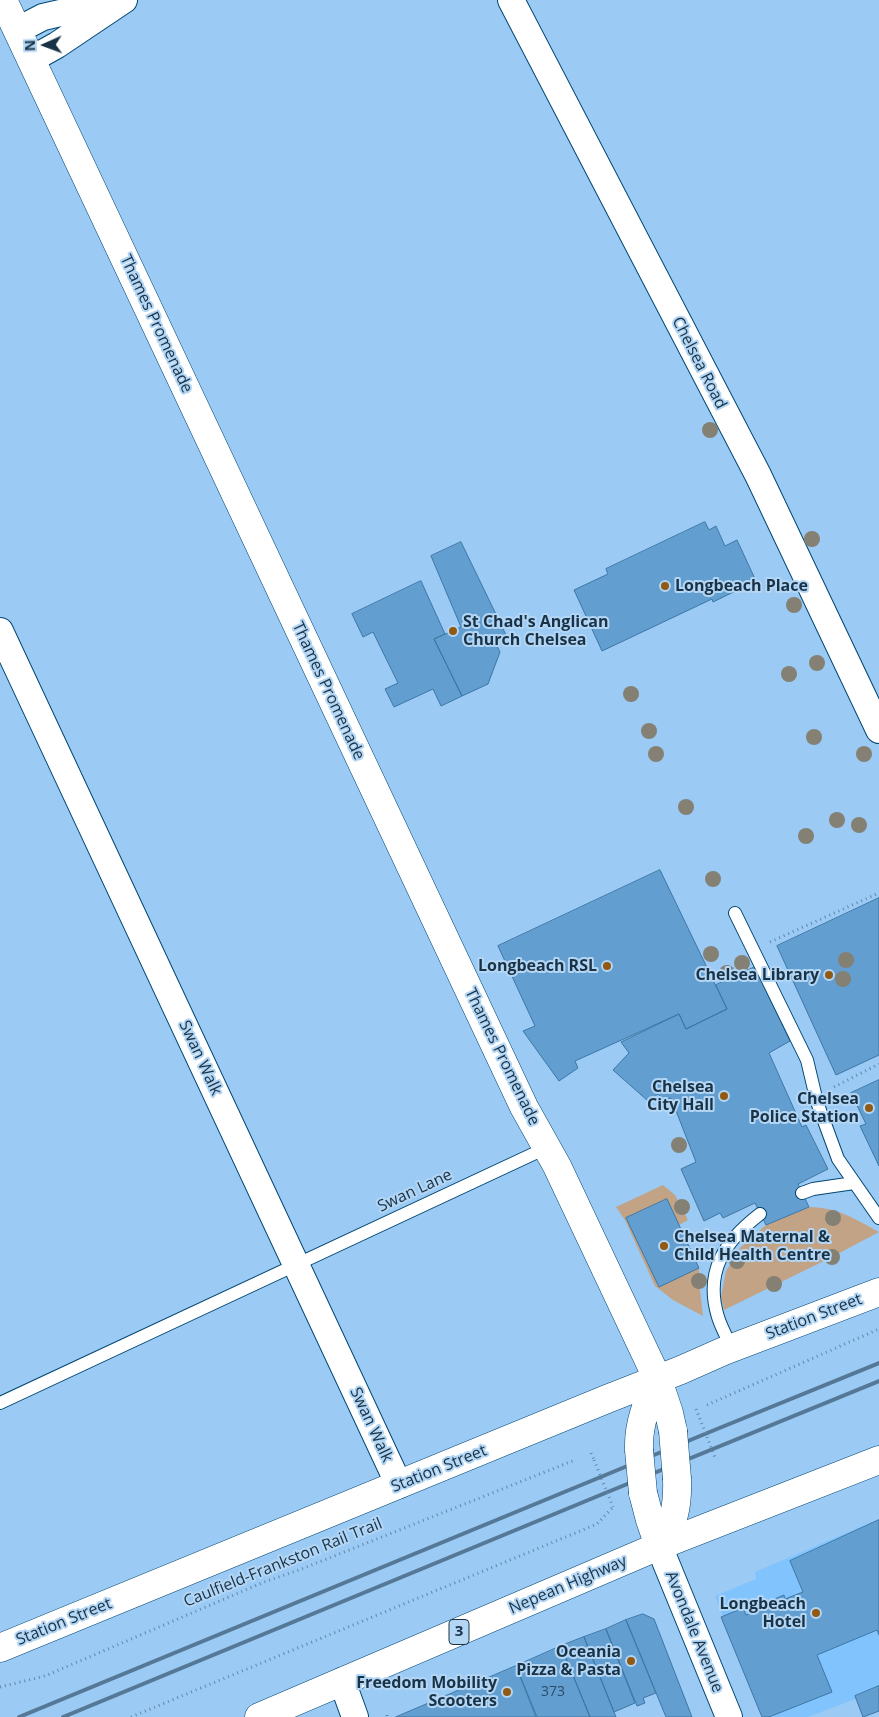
<!DOCTYPE html>
<html>
<head>
<meta charset="utf-8">
<style>
  body { margin:0 }
  #map { position:relative; width:879px; height:1717px; overflow:hidden; background:#9bcaf4; font-family:"Open Sans",sans-serif }
  canvas { display:block }
  .north { position:absolute; left:20px; top:20px; width:50px; height:50px; -webkit-text-stroke:4px #b3d6f5; paint-order:stroke; rotate:268deg; font-size:14px; font-weight:700; line-height:20px; text-align:center; color:#193246 }
  .north::after { content:''; display:block; margin:auto; width:18px; height:22px; background:#193246; clip-path:polygon(50% 0,100% 100%,50% 72%,0 100%) }
</style>
</head>
<body>
<div id="map">
<canvas width="879" height="1717"></canvas>
<div class="north">N</div>
</div>
<script>
const ctx = document.querySelector('canvas').getContext('2d');
ctx.lineJoin = 'round';
function fill(path, color) { ctx.fillStyle = color; ctx.fill(path, 'evenodd'); }
function strokePath(path, color, width, dash) { ctx.strokeStyle = color; ctx.lineWidth = width; ctx.lineCap = dash ? 'butt' : 'round'; ctx.setLineDash(dash || []); ctx.stroke(path); }
function drawText(font, color, halo, rows, align = 'center') {
  ctx.font = font + ' "Open Sans",sans-serif'; ctx.lineWidth = 4; ctx.setLineDash([]); ctx.textBaseline = 'middle'; ctx.strokeStyle = halo; ctx.fillStyle = color; for (const [text, x, y, turn = 0] of rows) {
    ctx.save(); ctx.translate(x, y); ctx.rotate((+turn || 0) * Math.PI / 180); ctx.textAlign = isNaN(turn) ? turn : align; if (halo) ctx.strokeText(text, 0, 0); ctx.fillText(text, 0, 0); ctx.restore();
  }
}
const built = new Path2D(`
  M879,1519v171l-71,27h-46l-47,-121 41,-17 -1,-7z`);
const green = new Path2D(`
  M663,1185l12,10 13,25 -9,5 -12,-26 -40,19 72,50v13l4,35 -30,-16 -18,-14 -30,-66 -9,-13z
  M809,1207c30,1 44,11 70,25l-47,25 -108,53 -3,-13 5,-26 15,-24 25,-22z`);
const building = new Path2D(`
  M705,522l4,8 7,-4 9,20 12,-6 19,41 -43,21 -1,-3 -110,52 -28,-61 34,-16 -2,-5z
  M461,542l46,95 -12,5 5,10 -12,32 -26,12 -28,-57 27,-12 -30,-71z
  M421,581l24,53 -11,5 28,57 -21,10 -8,-17 -39,18 -9,-18 13,-6 -25,-51 -10,5 -11,-23z
  M660,870l67,139 -41,20 -7,-15 -104,47 3,7 -19,13 -36,-50 12,-5 -37,-80z
  M879,898v157l-43,20 -59,-129z
  M755,967l35,74 -21,12 33,74 4,-2 22,44 -30,15 11,23 -43,18 -11,-22 -32,15 -3,-5 -16,8 -23,-52 15,-7 -25,-64 -7,3 -6,-7 -10,7 -35,-31 16,-17 -8,-11 58,-28 7,15 41,-20 -11,-24z
  M879,1080v86l-19,-40 6,-2 -15,-31z
  M667,1199l32,69 -40,19 -33,-69z
  M879,1520v115l-2,-5 -60,25 15,37 -63,25h-7l-41,-100 22,-9 3,7 19,-7 -2,-4 21,-9 1,4 18,-7 -13,-31z
  M643,1614l11,5 38,98h-26l-40,-97z
  M626,1620l30,73 -13,5 2,5 -8,3 -31,-77z
  M606,1629l29,74 -21,9 -30,-75z
  M584,1637l32,80h-26l-29,-71z
  M561,1646l29,71h-53l-21,-51z
  M516,1666l20,51h-140z
  M879,1686v25l-16,6 -8,-21z`);
const path = new Path2D(`
  M770,942l109,-49
  M834,1087l45,-23
  M707,1405l172,-76
  M591,1453l3,7
  M0,1687l45,-11 219,-94 35,-12 276,-110
  M387,1715v2
  M131,1717l466,-193 16,-17`);
const lane = new Path2D(`
  M735,913l72,147 10,42 21,57 41,59
  M802,1193l11,-4 41,-6
  M732,1348c-5,-10 -11,-21 -14,-31 -14,-46 7,-76 42,-103
  M0,1403l546,-255`);
const street = new Path2D(`
  M511,0l247,475 121,255
  M18,30l25,-13 69,-16
  M32,59l25,-14 67,-45
  M0,631l399,854
  M659,1546l70,171
  M342,1681l13,36`);
const secondary = new Path2D(`
  M3,0l521,1107 33,59 101,214 11,33 4,18
  M639,1450c-1,-26 8,-48 19,-70
  M643,1493l7,27 9,26
  M659,1546c15,-23 19,-39 18,-67
  M0,1648l607,-249 74,-29 43,-19 155,-59`);
const highway = new Path2D(`
  M259,1717l400,-171 220,-86`);
const rail = new Path2D(`
  M19,1717l698,-288 162,-66
  M63,1717l535,-221 281,-115`);
const pathBridge = new Path2D(`
  M696,1409l20,51
  M594,1460l19,47`);
const secondaryBridge = new Path2D(`
  M673,1431l4,48
  M639,1450l4,43`);
const trees = [
  [710,430],
  [812,539],
  [794,605],
  [817,663],
  [789,674],
  [631,694],
  [649,731],
  [814,737],
  [656,754],
  [864,754],
  [686,807],
  [837,820],
  [859,825],
  [806,836],
  [713,879],
  [711,954],
  [846,960],
  [742,963],
  [727,973],
  [843,979],
  [679,1145],
  [682,1207],
  [833,1218],
  [832,1257],
  [737,1261],
  [699,1281],
  [774,1284]
];
const markers = [
  [665,586,5,"#925913"],
  [453,631,5,"#925913"],
  [607,966,5,"#925913"],
  [829,975,5,"#925913"],
  [724,1096,5,"#925913"],
  [869,1108,5,"#925913"],
  [664,1246,5,"#925913"],
  [816,1613,5,"#925913"],
  [631,1661,5,"#925913"],
  [507,1692,5,"#925913"]
];
const numberNames = [
  ["373",553,1692]
];
const shields = [
  [459,1632,20]
];
const shieldNames = [
  ["3",459,1632]
];
const streetNames = [
  ["Thames Promenade",156,324,65],
  ["Chelsea Road",699,363,63],
  ["Thames Promenade",328,691,65],
  ["Thames Promenade",502,1057,64],
  ["Swan Walk",200,1058,65],
  ["Swan Lane",415,1191,-25],
  ["Station Street",814,1317,-21],
  ["Swan Walk",371,1425,65],
  ["Station Street",439,1469,-22],
  ["Caulfield-Frankston Rail Trail",283,1563,-22],
  ["Nepean Highway",568,1585,-23],
  ["Station Street",64,1622,-22],
  ["Avondale Avenue",694,1632,68]
];
const poiNames = [
  ["Longbeach Place",675,586,"left"],
  ["St Chad's Anglican",463,622,"left"],
  ["Church Chelsea",463,640,"left"],
  ["Longbeach RSL",597,966],
  ["Chelsea Library",819,975],
  ["Chelsea",714,1087],
  ["City Hall",714,1105],
  ["Chelsea",859,1099],
  ["Police Station",859,1117],
  ["Chelsea Maternal &",674,1237,"left"],
  ["Child Health Centre",674,1255,"left"],
  ["Longbeach",806,1604],
  ["Hotel",806,1622],
  ["Oceania",621,1652],
  ["Pizza & Pasta",621,1670],
  ["Freedom Mobility",497,1683],
  ["Scooters",497,1701]
];
fill(built, '#81c4fd');
fill(green, '#c2a386');
fill(building, '#639ed0');
strokePath(building, '#3c77a6', 1);
strokePath(lane, '#014773', 14);
strokePath(street, '#014773', 28);
strokePath(secondary, '#014773', 29);
strokePath(highway, '#014773', 29);
strokePath(path, '#6388a9', 3, [1, 4]);
strokePath(lane, '#fff', 12);
strokePath(street, '#fff', 26);
strokePath(secondary, '#fff', 28);
strokePath(highway, '#fff', 28);
strokePath(rail, '#557896', 4);
strokePath(secondaryBridge, '#014773', 29, []);
strokePath(pathBridge, '#6388a9', 3, [1, 4]);
strokePath(secondaryBridge, '#fff', 28);
ctx.fillStyle = '#848073';
for (const [x, y] of trees) { ctx.beginPath(); ctx.arc(x, y, 8, 0, 2 * Math.PI); ctx.fill(); }
for (const [x, y, r, color] of markers) { const dot = new Path2D(); dot.arc(x, y, r, 0, 2 * Math.PI); ctx.fillStyle = color; ctx.fill(dot); strokePath(dot, '#b3d6f5', 2); }
drawText('14px', '#2c4d68', null, numberNames);
for (const [x, y, w] of shields) { const box = new Path2D(); box.roundRect(x - w / 2, y - 12.5, w, 25, 4); ctx.fillStyle = '#b3d6f5'; ctx.fill(box); strokePath(box, '#193246', 1); }
drawText('bold 15px', '#193246', null, shieldNames);
drawText('16px', '#193246', '#b3d6f5', streetNames);
drawText('bold 16px', '#193246', '#b3d6f5', poiNames, 'right');
</script>
</body>
</html>
